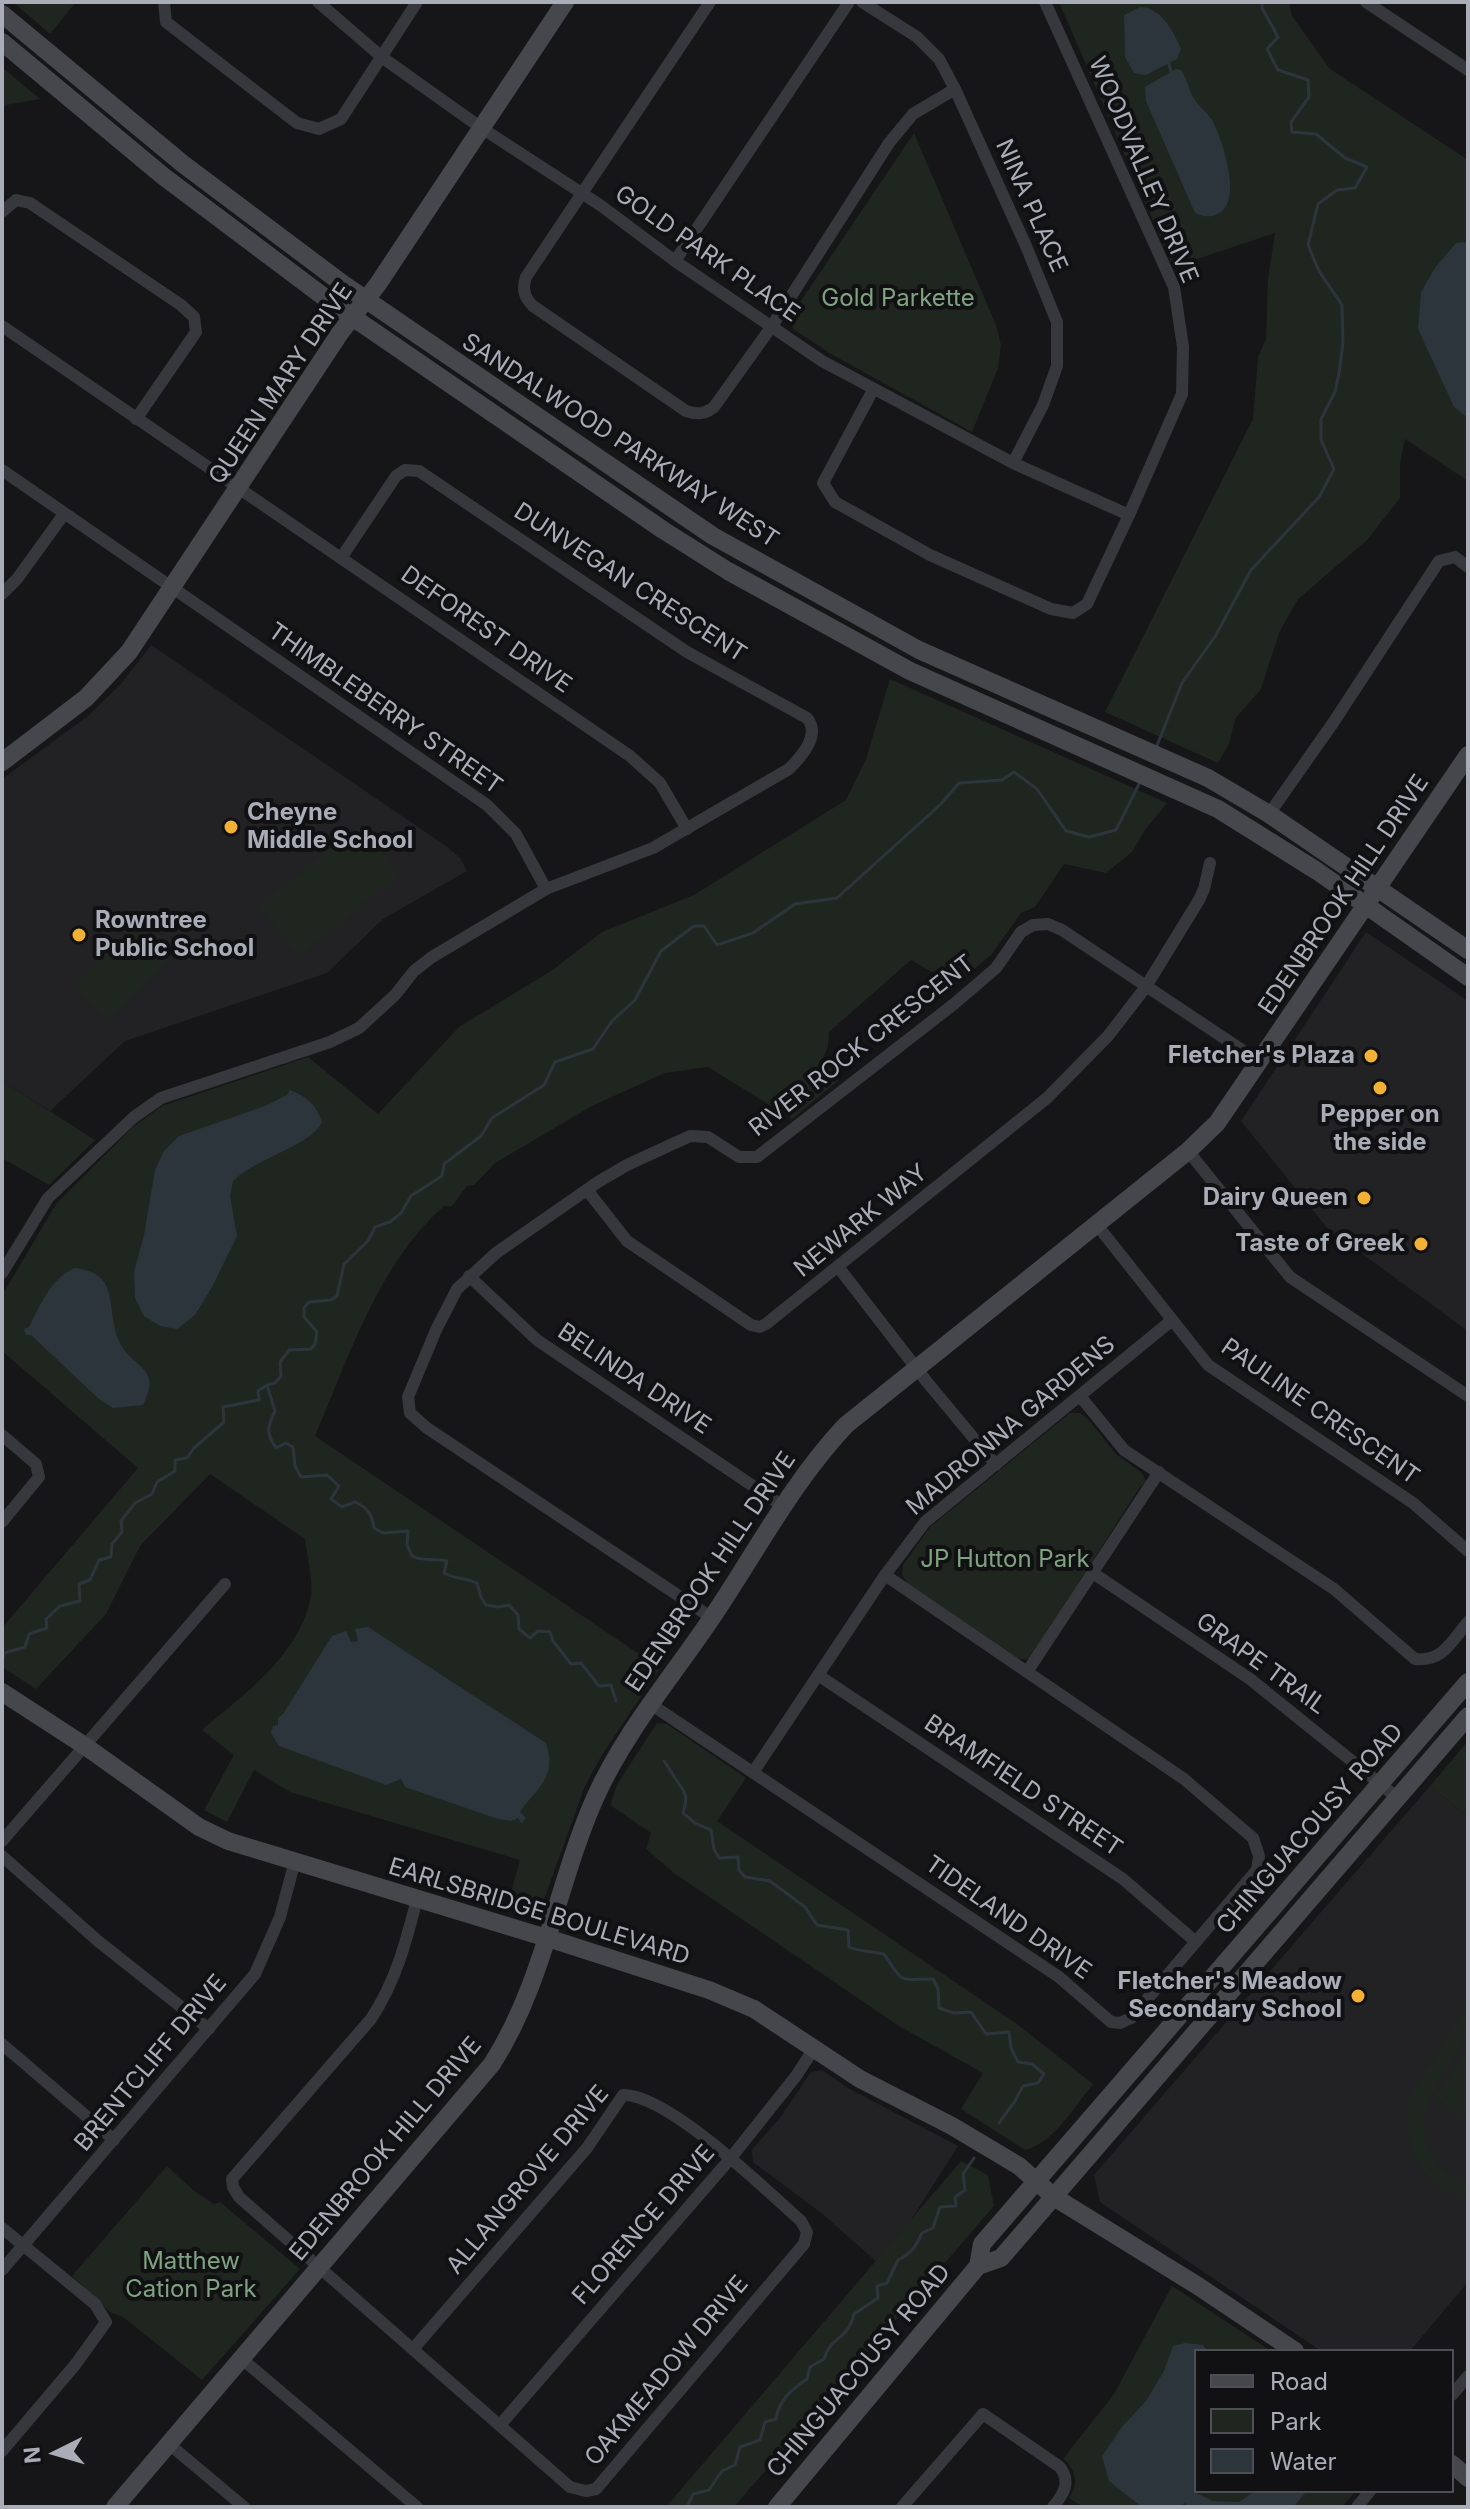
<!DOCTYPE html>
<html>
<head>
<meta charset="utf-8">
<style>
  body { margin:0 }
  #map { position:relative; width:1470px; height:2509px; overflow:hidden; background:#161618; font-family:Inter,sans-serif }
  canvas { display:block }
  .frame { position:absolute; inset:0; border:4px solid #a8adb8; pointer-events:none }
  .legend { position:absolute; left:1194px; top:2349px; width:260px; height:144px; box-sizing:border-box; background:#111113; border:2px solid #4d4f55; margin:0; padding:10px 14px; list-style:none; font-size:24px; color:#a8adb8 }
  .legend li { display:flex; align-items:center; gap:16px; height:40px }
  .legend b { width:40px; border:2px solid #4d4f55 }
  .north { position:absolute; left:16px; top:2413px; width:80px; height:80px; -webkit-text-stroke:6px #111113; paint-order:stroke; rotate:265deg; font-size:22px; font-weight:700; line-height:32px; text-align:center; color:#a8adb8 }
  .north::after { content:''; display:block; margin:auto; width:28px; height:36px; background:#a8adb8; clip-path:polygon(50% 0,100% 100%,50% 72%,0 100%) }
</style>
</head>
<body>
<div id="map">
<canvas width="1470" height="2509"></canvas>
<div class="frame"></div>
<ul class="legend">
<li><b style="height:10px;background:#45474d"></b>Road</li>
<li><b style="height:22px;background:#1e261f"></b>Park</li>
<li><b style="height:22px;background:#2c353c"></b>Water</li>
</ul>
<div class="north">N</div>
</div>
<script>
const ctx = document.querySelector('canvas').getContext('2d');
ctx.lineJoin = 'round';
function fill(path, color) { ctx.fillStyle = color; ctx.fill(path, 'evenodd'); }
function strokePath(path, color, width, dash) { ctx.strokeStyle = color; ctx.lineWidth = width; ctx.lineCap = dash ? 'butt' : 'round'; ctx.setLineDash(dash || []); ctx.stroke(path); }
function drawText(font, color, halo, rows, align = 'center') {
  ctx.font = font + ' Inter,sans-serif'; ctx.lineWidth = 8; ctx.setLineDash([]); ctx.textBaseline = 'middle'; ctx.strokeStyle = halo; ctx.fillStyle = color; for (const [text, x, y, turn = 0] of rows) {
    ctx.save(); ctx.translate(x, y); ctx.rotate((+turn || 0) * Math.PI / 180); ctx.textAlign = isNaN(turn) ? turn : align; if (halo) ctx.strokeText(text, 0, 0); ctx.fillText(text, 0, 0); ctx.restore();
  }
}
const built = new Path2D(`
  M151,645l295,201 14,12 7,13 -84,48 -56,54 -202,68 -75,70 -48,-30v-302l86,-63 33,-32z
  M1366,932l102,69v330l-140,-102 -87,-108z
  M1430,1786l38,31v465l-58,69h-89l-221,-149 -6,-27z
  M822,2070l26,18 110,58 -49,77 -33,38 -56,-49 -67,-50 -1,-12 30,-35 29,-43z`);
const green = new Path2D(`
  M13,2h63l-26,32z
  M1059,2h230l3,14 38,53 138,91v321l-63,-42 -5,25v34l-34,43 -68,58 -19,34 -18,56 -26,30 -6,25 -11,19 -113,-51 148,-293 5,-62 8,-18 2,-61 7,-45 -102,34z
  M2,66v1l38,32 -34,6 -4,6z
  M914,133l82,192 5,20 -3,23 -26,64 -141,-78 -38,-25 -3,-12z
  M890,679l277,124 -22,27 -13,22 -26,21 -42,-9 -29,43 -14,6 -30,42 -36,30 -44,-25 -82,72 -1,14 -6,14 17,20 -47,39 -84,-52 -43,6 -73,33 -97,57 -21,22 -7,1 -15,20h-8c-66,58 -95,151 -129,230l345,232 -58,87 -17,31 -48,133 -31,-9 14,-50 -230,-68 -36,-22 -27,52 -23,-12 30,-55 -32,-25c43,-37 98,-75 109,-134 2,-17 -4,-40 -6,-57l-95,-65 -70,72 -34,68 -70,75 -34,-22v-39l136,-160 -136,-117 2,-59 52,-88 77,-77 29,-21 146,-49 70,57 81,-87 92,-56 51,-39 92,-37 152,-95 20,-41z
  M360,825l39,50 -100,81 -40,-50z
  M134,924l35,35 -61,61 -34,-35z
  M2,1081l93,59 -46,45 -47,-27z
  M1070,1413h10l7,5 29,36 26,19 4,9 -6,5 -111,173 -13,-2 -107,-73 -7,-10 1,-10 27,-38z
  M657,1723l10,1 79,54 -29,43 300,203 76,60c-19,23 -38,58 -68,66l-64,-41 22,-36 -84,-47 -225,-153 -28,-24 5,-16 -41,-28 8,-22z
  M1468,1741v76l-38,-31z
  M1468,2004c0,10 2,23 0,31 -2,7 -9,15 -13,21 -18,29 -39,56 -27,91 7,18 22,30 40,35v18c-43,-11 -63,-47 -60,-90l-4,-3z
  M1468,2046v73l-33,-20z
  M961,2161l27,14 6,31 -260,301h-68z
  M167,2166l27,25 20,13 6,-2 80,67 -98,111 -79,-63 -13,-5 -38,-36z
  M1172,2286l99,65h-75v140h160l-14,16h-259l-14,-9c10,-14 7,-29 -6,-39l51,-65z`);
const water = new Path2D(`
  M1140,7c21,0 34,25 41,42l-4,10 -31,16 -12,-2 -9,-16 -1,-42z
  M1176,69l5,1c6,9 8,20 13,29 6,9 16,15 20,25 9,18 25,69 10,85 -8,9 -19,9 -29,4l-49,-112 -1,-14z
  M1468,242v176l-14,-11 -36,-78 3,-37 14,-24 21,-25z
  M290,1090c16,6 27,15 32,32 -11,24 -68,37 -89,59l-3,15 7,40 -25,51 -17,28 -18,14 -17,-3 -16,-10 -9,-18 -1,-26 10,-37 11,-65 9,-19 15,-15 86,-30 22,-11z
  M74,1268c48,5 31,41 45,73 12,28 44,24 24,64l-30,3 -14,-9 -68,-64h-5l-2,-6 5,-2c12,-23 21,-47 45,-59z
  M368,1627l178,116c12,35 -10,45 -26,69l6,6 -5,5 -3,-5 -7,3 -13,-2 -93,-32 -4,-8 -15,6 -107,-39 -8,-13 2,-7 5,-1v-7l5,-4 49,-78 14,-5 5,11 7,-1 -3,-12z
  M1185,2343l18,2 5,6h-12v142l17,8 26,1 16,-11h52l-14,16h-106l-2,-4 -6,4h-37l-33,-26 -7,-25 20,-29 24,-26 18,-30 9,-25z`);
const stream = new Path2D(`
  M1169,64l2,8
  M1156,748l26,-65 34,-48 35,-65 68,-73 15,-28 -13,-29v-21l14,-27 4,-19 4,-30 -1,-38 -23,-34 -11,-26 10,-41 19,-14 18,-2 12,-21 -22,-9 -29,-24 -24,-2 -1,-10 18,-25 -1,-17 -30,-10 -11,-21 11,-12 -16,-29v-6
  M267,1385l8,26c-8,16 -9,22 1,37l10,-5 7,4 2,19 6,11 26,-2 12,11 -8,13 11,8 13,-5c13,6 17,12 19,26l9,5 25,-2 -1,14 5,11c11,6 23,2 35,5l-3,12c11,6 22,5 33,10l4,14 5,8 12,2 11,-2 9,10 1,14 11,9 8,-7 12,1 3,9 18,23 10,-1 18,23 12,-1 5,16
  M2,1662l2,-9 21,-6 4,-13 18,-6 -1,-9 14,-13 20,-5 -1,-17 11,-4 9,-20 12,-3 1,-13 10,-12 -1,-11 14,-18 17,-9 5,-12 18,-11v-11l12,-2 7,-10 30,-26 -1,-15 36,-7 -1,-9 9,-6 8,-2 6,-7 -1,-14 9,-12 22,-1 4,-5 2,-12 -13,-15v-9l5,-6 22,-2 6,-4 7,-32 24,-23 7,-14 15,-5 11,-9 10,-17 31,-20 2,-12 37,-28 11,-18 52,-33 11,-23 38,-13 19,-28 23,-21 26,-49 33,-25h10l13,19 36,-12 42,-29 42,-6 104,-94 18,-21 43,-3 12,-8 23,17 29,42 23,6 27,-7 25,-50
  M664,1761c4,5 7,11 11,17 10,15 14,16 8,35l12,10 16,7 3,19 5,9 19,-1 1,13 6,7 25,4 35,26 12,18 31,5 1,17c11,5 23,4 35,7 20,31 15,25 49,25l5,10 1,19 15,5 17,-1 15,22 23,-2 2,16 7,14 14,2 12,10 -6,9 -15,3 -8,15 -16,22
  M687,2507l6,-13 16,-4 13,-19 13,-6 5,-18 20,-7 5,-18 11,-3c3,-19 15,-29 31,-40l3,-12 14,-8c7,-24 23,-17 30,-45l24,-16 -1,-12 10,-3 11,-23c13,-6 18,-14 24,-27l11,-5 7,-21 16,-1 -1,-9 10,-7 -2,-16 11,-16`);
const street = new Path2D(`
  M164,2l2,20 131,101 22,6 22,-10 76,-117
  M318,2l65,56 97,69 120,78 75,56 147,100 191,102 116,52
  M710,2l-184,275c-4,12 -2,20 7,29l153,105c12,4 19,3 28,-4l58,-81 117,-183 24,-29 42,-25
  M862,2l55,35 22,22 16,30 71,157 31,76v44l-14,39 -30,58
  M1366,2l102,68
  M2,212l14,-12 14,3 151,102 13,12 2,15 -60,87
  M675,261l174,-259
  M2,326l628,430 30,27 27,46
  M873,390l-50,93 12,19 95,53 121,54 22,4 14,-9 42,-89 53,-121 1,-47 -9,-60 -129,-285
  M2,470l485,335 29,29 30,55
  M2,594l15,-15 47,-65
  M1269,814l64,-91 106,-162 16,-4 13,10
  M1188,1151l102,126 178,119
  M587,1190l40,51 124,84 9,2 6,-3 281,-226 61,-62 37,-48 54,-88 5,-11 6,-26
  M1097,1225l111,140 205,138 55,48
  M839,1268l88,114 69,83
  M2,1273l46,-75 86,-81 27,-19 169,-56 29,-14 36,-33 19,-24 18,-14 114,-68 107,-41 136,-79c13,-13 32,-34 18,-51l-120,-66 -268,-181 -14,-1 -9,6 -55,82
  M469,1276l68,64 247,167
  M1080,1396l44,54 210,139 81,70c28,3 36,-17 53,-37
  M2,1435l34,29 3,13 -37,45
  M1093,1573l157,106 149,120
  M712,1618l-285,-190 -17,-15 -2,-16 28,-67 21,-41 39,-36 102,-71 29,-17 63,-29 18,1 31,20h18l197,-153 42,-36 25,-36 12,-7 15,-1 14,6 198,132
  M1027,1672l132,-200
  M818,1675l305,204 73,63
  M652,1705l407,272 52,45 9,1 11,-5 126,-148 2,-14 -6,-18 -69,-59 -299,-204
  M754,1771l131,-196 40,-53 246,-201
  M2,1841l223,-257
  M2,1856l96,85 111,88
  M2,2044l112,96
  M2,2228l93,76 11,18 -31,43 -73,86
  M2,2270l253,-296 25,-57 15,-56
  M413,2349l174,-201 36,-53c45,-1 143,95 178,126l6,11 -3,12 -208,245 -10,2 -16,-4 -331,-290 -6,-10 -1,-8 139,-160c25,-38 35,-77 46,-120
  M242,2359l175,148
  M1452,2395l16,-19
  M500,2425l230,-266 66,-83 19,-29
  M169,2444l75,63
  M902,2507l81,-93 77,53c11,15 4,27 -7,40
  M1357,2507l13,-16`);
const secondary = new Path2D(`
  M2,14l181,150 160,120 370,252 206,114 289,128 61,36 199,136
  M2,42l161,134 169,127 331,227 65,41 182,100 308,138 99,62 151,106
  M2,762l84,-64 43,-46 211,-319 38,-49 187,-282
  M2,1692l83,54 114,81 29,14 332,101 149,48 45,19 106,70 92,47 67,40 35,31 144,89 97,65
  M978,2266l23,-8 467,-542
  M1452,2464l16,14
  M115,2507l377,-443c52,-81 65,-180 103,-266 29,-65 77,-121 116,-179 44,-65 81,-137 135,-194l342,-274 29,-28 251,-368
  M777,2507l201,-241 4,-22 486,-562`);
const markers = [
  [231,827,8,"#f2b134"],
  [79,935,8,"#f2b134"],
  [1371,1056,8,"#f2b134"],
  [1380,1088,8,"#f2b134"],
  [1364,1198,8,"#f2b134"],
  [1421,1244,8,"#f2b134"],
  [1358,1996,8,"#f2b134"]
];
const streetNames = [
  ["WOODVALLEY DRIVE",1143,170,67],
  ["NINA PLACE",1031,206,66],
  ["GOLD PARK PLACE",707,254,35],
  ["QUEEN MARY DRIVE",281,384,-56],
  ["SANDALWOOD PARKWAY WEST",620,441,33],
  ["DUNVEGAN CRESCENT",630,583,33],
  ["DEFOREST DRIVE",486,630,35],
  ["THIMBLEBERRY STREET",385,709,35],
  ["EDENBROOK HILL DRIVE",1344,895,-56],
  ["RIVER ROCK CRESCENT",862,1046,-38],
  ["NEWARK WAY",861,1221,-39],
  ["BELINDA DRIVE",634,1379,34],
  ["PAULINE CRESCENT",1320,1412,35],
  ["MADRONNA GARDENS",1011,1426,-40],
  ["EDENBROOK HILL DRIVE",711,1572,-56],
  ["GRAPE TRAIL",1261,1664,36],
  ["BRAMFIELD STREET",1023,1786,34],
  ["CHINGUACOUSY ROAD",1310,1829,-49],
  ["EARLSBRIDGE BOULEVARD",539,1912,17],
  ["TIDELAND DRIVE",1008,1918,35],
  ["BRENTCLIFF DRIVE",151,2063,-50],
  ["EDENBROOK HILL DRIVE",386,2149,-50],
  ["ALLANGROVE DRIVE",528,2180,-50],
  ["FLORENCE DRIVE",644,2225,-49],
  ["OAKMEADOW DRIVE",667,2371,-50],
  ["CHINGUACOUSY ROAD",859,2371,-50]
];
const parkNames = [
  ["Gold Parkette",898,299],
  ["JP Hutton Park",1005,1560],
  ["Matthew",191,2262],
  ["Cation Park",191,2290]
];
const poiNames = [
  ["Cheyne",247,813,"left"],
  ["Middle School",247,841,"left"],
  ["Rowntree",95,921,"left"],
  ["Public School",95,949,"left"],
  ["Fletcher's Plaza",1355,1056],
  ["Pepper on",1380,1115,"center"],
  ["the side",1380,1143,"center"],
  ["Dairy Queen",1348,1198],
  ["Taste of Greek",1405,1244],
  ["Fletcher's Meadow",1342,1982],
  ["Secondary School",1342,2010]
];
fill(built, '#222225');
fill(green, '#1e261f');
fill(water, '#2c353c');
strokePath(stream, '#2c353c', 3);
strokePath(street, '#37383d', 12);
strokePath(secondary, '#45474d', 18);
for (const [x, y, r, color] of markers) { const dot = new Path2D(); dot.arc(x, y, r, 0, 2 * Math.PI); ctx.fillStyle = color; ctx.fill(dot); strokePath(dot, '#111113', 3); }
drawText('24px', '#a8adb8', '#111113', streetNames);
drawText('24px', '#7fa381', '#111113', parkNames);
drawText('bold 24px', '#a8adb8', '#111113', poiNames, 'right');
</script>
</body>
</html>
